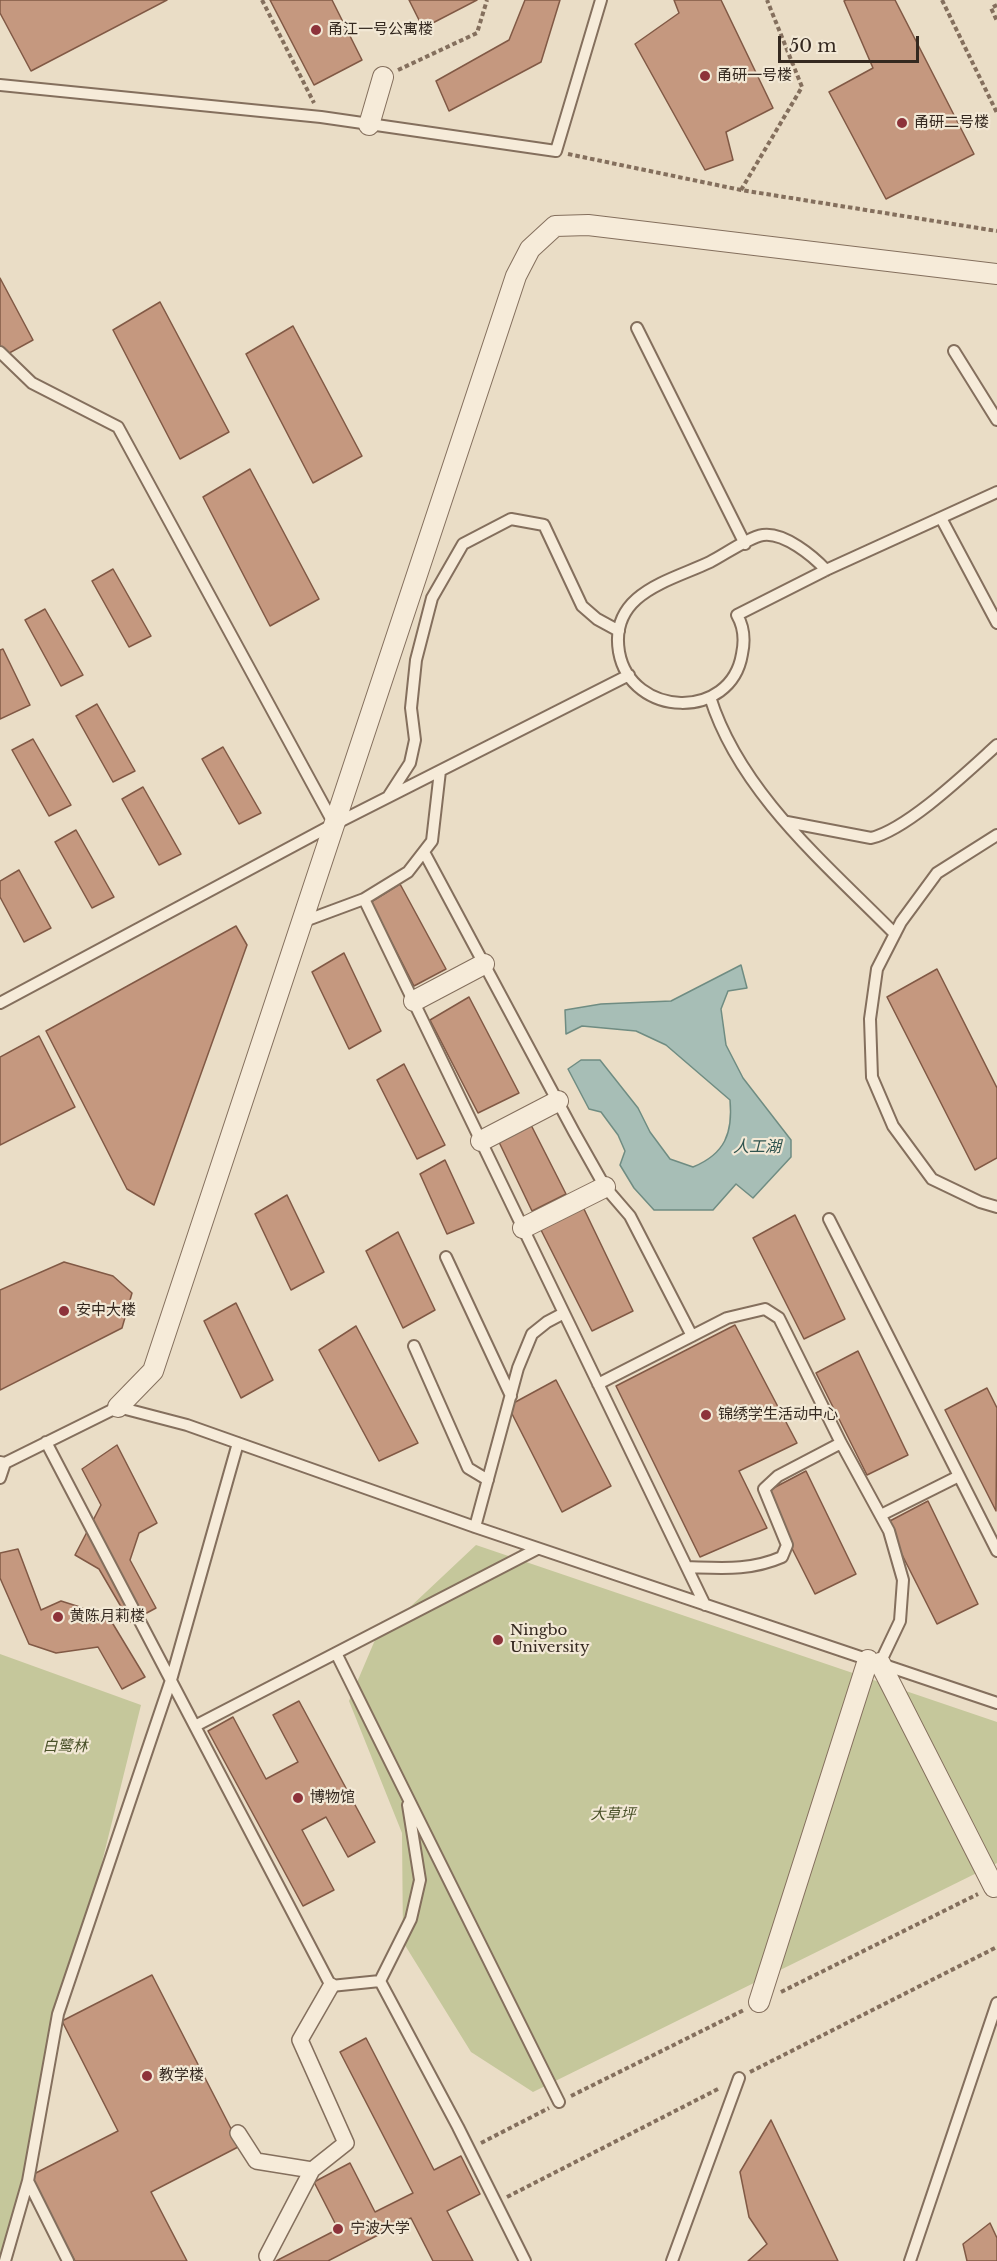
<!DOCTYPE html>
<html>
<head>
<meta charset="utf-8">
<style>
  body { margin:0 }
  #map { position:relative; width:997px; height:2261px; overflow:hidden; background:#eaddc6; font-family:"Libre Baskerville",serif }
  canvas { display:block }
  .scale { position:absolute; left:778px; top:36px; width:141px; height:27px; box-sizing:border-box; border:3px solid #352920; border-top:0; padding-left:8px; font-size:18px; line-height:21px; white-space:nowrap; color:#352920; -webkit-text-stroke:4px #f2e8d5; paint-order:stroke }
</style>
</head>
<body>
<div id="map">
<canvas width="997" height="2261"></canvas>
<div class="scale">50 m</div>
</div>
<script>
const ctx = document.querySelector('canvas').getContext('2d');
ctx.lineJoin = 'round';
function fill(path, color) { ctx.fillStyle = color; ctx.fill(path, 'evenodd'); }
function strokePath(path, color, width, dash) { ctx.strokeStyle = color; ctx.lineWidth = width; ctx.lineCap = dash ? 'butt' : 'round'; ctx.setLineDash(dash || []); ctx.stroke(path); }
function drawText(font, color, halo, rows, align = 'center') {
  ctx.font = font + ' "Libre Baskerville","Noto Sans SC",serif'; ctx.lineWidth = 4.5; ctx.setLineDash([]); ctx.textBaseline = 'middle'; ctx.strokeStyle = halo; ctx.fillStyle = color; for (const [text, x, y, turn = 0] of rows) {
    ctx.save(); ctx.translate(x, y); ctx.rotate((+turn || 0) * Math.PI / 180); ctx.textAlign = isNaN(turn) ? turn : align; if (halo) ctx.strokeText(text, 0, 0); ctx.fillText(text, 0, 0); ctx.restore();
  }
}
const green = new Path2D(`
  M476,1545l521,177v141l-464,229 -62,-40 -68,-110 -1,-109 -53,-132 26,-61z
  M0,1654l141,51 -138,556h-3z`);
const water = new Path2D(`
  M741,965l6,23 -19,3 -7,18 5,36 17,33 48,62v17l-38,41 -17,-14 -23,26h-59l-20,-22 -14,-23 5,-14 -7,-16 -17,-23 -12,-3 -21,-40 13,-9h19l38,48 12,24 20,27 23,8c32,-13 40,-34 37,-67l-64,-55 -30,-14 -54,-5 -16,8 -1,-24 36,-6 70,-3z`);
const building = new Path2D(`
  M0,0h167l-136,71 -31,-58z
  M270,0h62l30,60 -48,25z
  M409,0h68l-54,28z
  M525,0h35l-19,62 -92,49 -13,-30 73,-41z
  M674,0h47l52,108 -47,24 7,28 -28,10 -70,-126 44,-31z
  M846,0h49l79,154 -88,45 -57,-107 44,-24 -29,-67z
  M0,278l33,62 -33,18z
  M160,302l69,130 -49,27 -67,-129z
  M293,326l69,130 -49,27 -67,-129z
  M250,469l69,130 -49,27 -67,-129z
  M113,569l38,67 -22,11 -37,-66z
  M45,609l38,66 -22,11 -36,-66z
  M3,649l27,56 -30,14v-69z
  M97,704l38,67 -22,11 -37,-66z
  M33,739l38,66 -22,11 -37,-66z
  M223,747l38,66 -22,11 -37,-65z
  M143,787l38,67 -22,11 -37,-66z
  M76,830l38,67 -22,11 -37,-66z
  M19,870l32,58 -27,14 -24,-45v-16z
  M400,884l46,85 -32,17 -43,-84z
  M236,926l11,19 -93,260 -27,-16 -81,-158z
  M344,953l37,78 -32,18 -37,-77z
  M937,969l60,119v70l-22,12 -88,-173z
  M469,997l50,96 -41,20 -48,-93z
  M39,1036l36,71 -75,38v-88z
  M404,1064l41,81 -28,14 -40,-79z
  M530,1123l36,71 -34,17 -34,-71z
  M445,1160l29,63 -27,11 -27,-60z
  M287,1195l37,77 -33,18 -36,-76z
  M583,1207l50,104 -41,20 -51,-101z
  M795,1215l50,104 -41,20 -51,-101z
  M398,1232l37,78 -32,18 -37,-77z
  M64,1262l49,14 19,17 -10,35 -122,62v-100z
  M236,1303l37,77 -32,18 -37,-77z
  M735,1325l62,118 -58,28 28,57 -67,29 -84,-171z
  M356,1326l62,117 -39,18 -60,-111z
  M858,1351l50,104 -41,20 -51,-102z
  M556,1380l55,106 -49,26 -54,-106z
  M987,1388l10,20 -1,103 -51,-101z
  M117,1445l40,78 -18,10 -9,27 26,48 -26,14 -31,-53 -24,-14 26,-50 -19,-36z
  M806,1471l50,103 -41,20 -51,-101z
  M928,1501l50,103 -41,20 -51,-101z
  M18,1549l23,61 20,-9 19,6 33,17 32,53 -23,12 -24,-42 -42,6 -27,-9 -29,-66v-25z
  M299,1701l76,141 -27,15 -22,-40 -24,13 32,60 -31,16 -95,-175 25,-14 33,62 32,-17 -25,-47z
  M152,1975l88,171 -89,46 36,69h-112l-45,-85 88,-45 -56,-110z
  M366,2038l68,132 27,-14 19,38 -33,17 26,50h-40l-22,-43 -83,43h-52l62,-32 -24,-47 36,-19 25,49 38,-19 -73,-141z
  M771,2120l67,141h-90l19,-17 -18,-27 -9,-45z
  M990,2223l7,15v23h-30l-4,-17z`);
const path = new Path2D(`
  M262,0l52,103
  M942,0l55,113
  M997,5l-6,3 6,13
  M398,70l79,-37 10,-33
  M568,154l173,36 256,41
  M741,190l61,-103 -35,-87
  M781,1992l197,-98
  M750,2072l247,-125
  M571,2096l173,-86
  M481,2143l68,-35
  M507,2197l213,-109`);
const service = new Path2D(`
  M0,85l321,32 235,34 45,-151
  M637,328l108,216
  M954,351l43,69
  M0,352l32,31 86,44 216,397 -334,179
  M941,518l56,105
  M826,570c-13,-14 -42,-38 -63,-35 -14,2 -39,20 -53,27 -40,19 -101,31 -91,90 12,66 112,69 123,2 3,-14 2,-27 -5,-39l89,-45 171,-78
  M710,697c30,96 116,167 185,237
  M388,797l22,-34 5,-23 -4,-32 5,-48 16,-62 31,-54 48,-25 33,6 38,81 15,13 22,12
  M787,822l84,16c37,-9 96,-66 126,-93
  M335,824l294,-149
  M997,835l-60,38 -36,49 -24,47 -7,50 2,58 21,49 39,53 48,23 17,5
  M424,852l150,280 31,55 25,29 62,120
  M364,899l341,706
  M302,922l62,-23 44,-27 24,-31 8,-70
  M829,1219l168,332
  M446,1257l65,139
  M414,1346l54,122 20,12
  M598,1384l129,-66 38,-9 14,9 62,125 48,88 14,49 -3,41 -20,42
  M46,1442l285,544 49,-5
  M0,1462l5,1 113,-56 69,18 288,102 522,176
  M0,1478l5,-15
  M881,1515l78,-39
  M475,1527l43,-159 14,-34 15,-12 17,-9
  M687,1567c34,1 63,4 95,-10l5,-12 -23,-56 14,-13 63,-33
  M336,1653l223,449
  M195,1726l342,-177
  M380,1981l78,146 67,134
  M380,1981l31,-62 9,-39 -12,-75
  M28,2181l40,80
  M5,2261l23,-80 30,-167 113,-334 67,-237
  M672,2261l67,-183
  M910,2261l87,-258`);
const pedestrian = new Path2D(`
  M238,2133l18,28 56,9
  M267,2256l45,-86 34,-27 -46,-103 31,-54`);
const minor = new Path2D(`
  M369,125l14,-48
  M414,1001l70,-37
  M481,1141l77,-40
  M523,1228l82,-41
  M118,1407l35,-36 363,-1095 14,-27 25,-23 33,-1 409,49
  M880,1663l114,224
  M759,2002l109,-342`);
const markers = [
  [316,30,6,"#8d333a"],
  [705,76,6,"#8d333a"],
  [902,123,6,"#8d333a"],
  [64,1311,6,"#8d333a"],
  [706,1415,6,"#8d333a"],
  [58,1617,6,"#8d333a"],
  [498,1640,6,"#8d333a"],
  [298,1798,6,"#8d333a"],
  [147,2076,6,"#8d333a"],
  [338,2229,6,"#8d333a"]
];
const poiNames = [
  ["甬江一号公寓楼",328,30],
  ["甬研一号楼",717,76],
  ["甬研二号楼",914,123],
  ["安中大楼",76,1311],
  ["锦绣学生活动中心",718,1415],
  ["黄陈月莉楼",70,1617],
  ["Ningbo",510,1631],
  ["University",510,1648],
  ["博物馆",310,1798],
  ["教学楼",159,2076],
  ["宁波大学",350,2229]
];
const parkNames = [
  ["白鹭林",65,1747],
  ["大草坪",613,1815]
];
const waterNames = [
  ["人工湖",757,1147]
];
fill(green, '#c5c79b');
fill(water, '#a7beb6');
strokePath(water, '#6f8c82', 1.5);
fill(building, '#c5987f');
strokePath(building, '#815945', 1.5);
strokePath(service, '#846f5d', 14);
strokePath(pedestrian, '#846f5d', 18);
strokePath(minor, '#846f5d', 22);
strokePath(path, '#846f5d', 4, [4.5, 3]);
strokePath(service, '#f6ebd9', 10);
strokePath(pedestrian, '#f6ebd9', 15);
strokePath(minor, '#f6ebd9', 20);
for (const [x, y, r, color] of markers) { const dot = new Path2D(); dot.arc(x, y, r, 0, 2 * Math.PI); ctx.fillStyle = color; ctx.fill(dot); strokePath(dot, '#f2e8d5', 2); }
drawText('15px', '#352920', '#f2e8d5', poiNames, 'left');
drawText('italic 15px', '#495028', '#f2e8d5', parkNames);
drawText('italic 16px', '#30544f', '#f2e8d5', waterNames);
</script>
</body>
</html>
